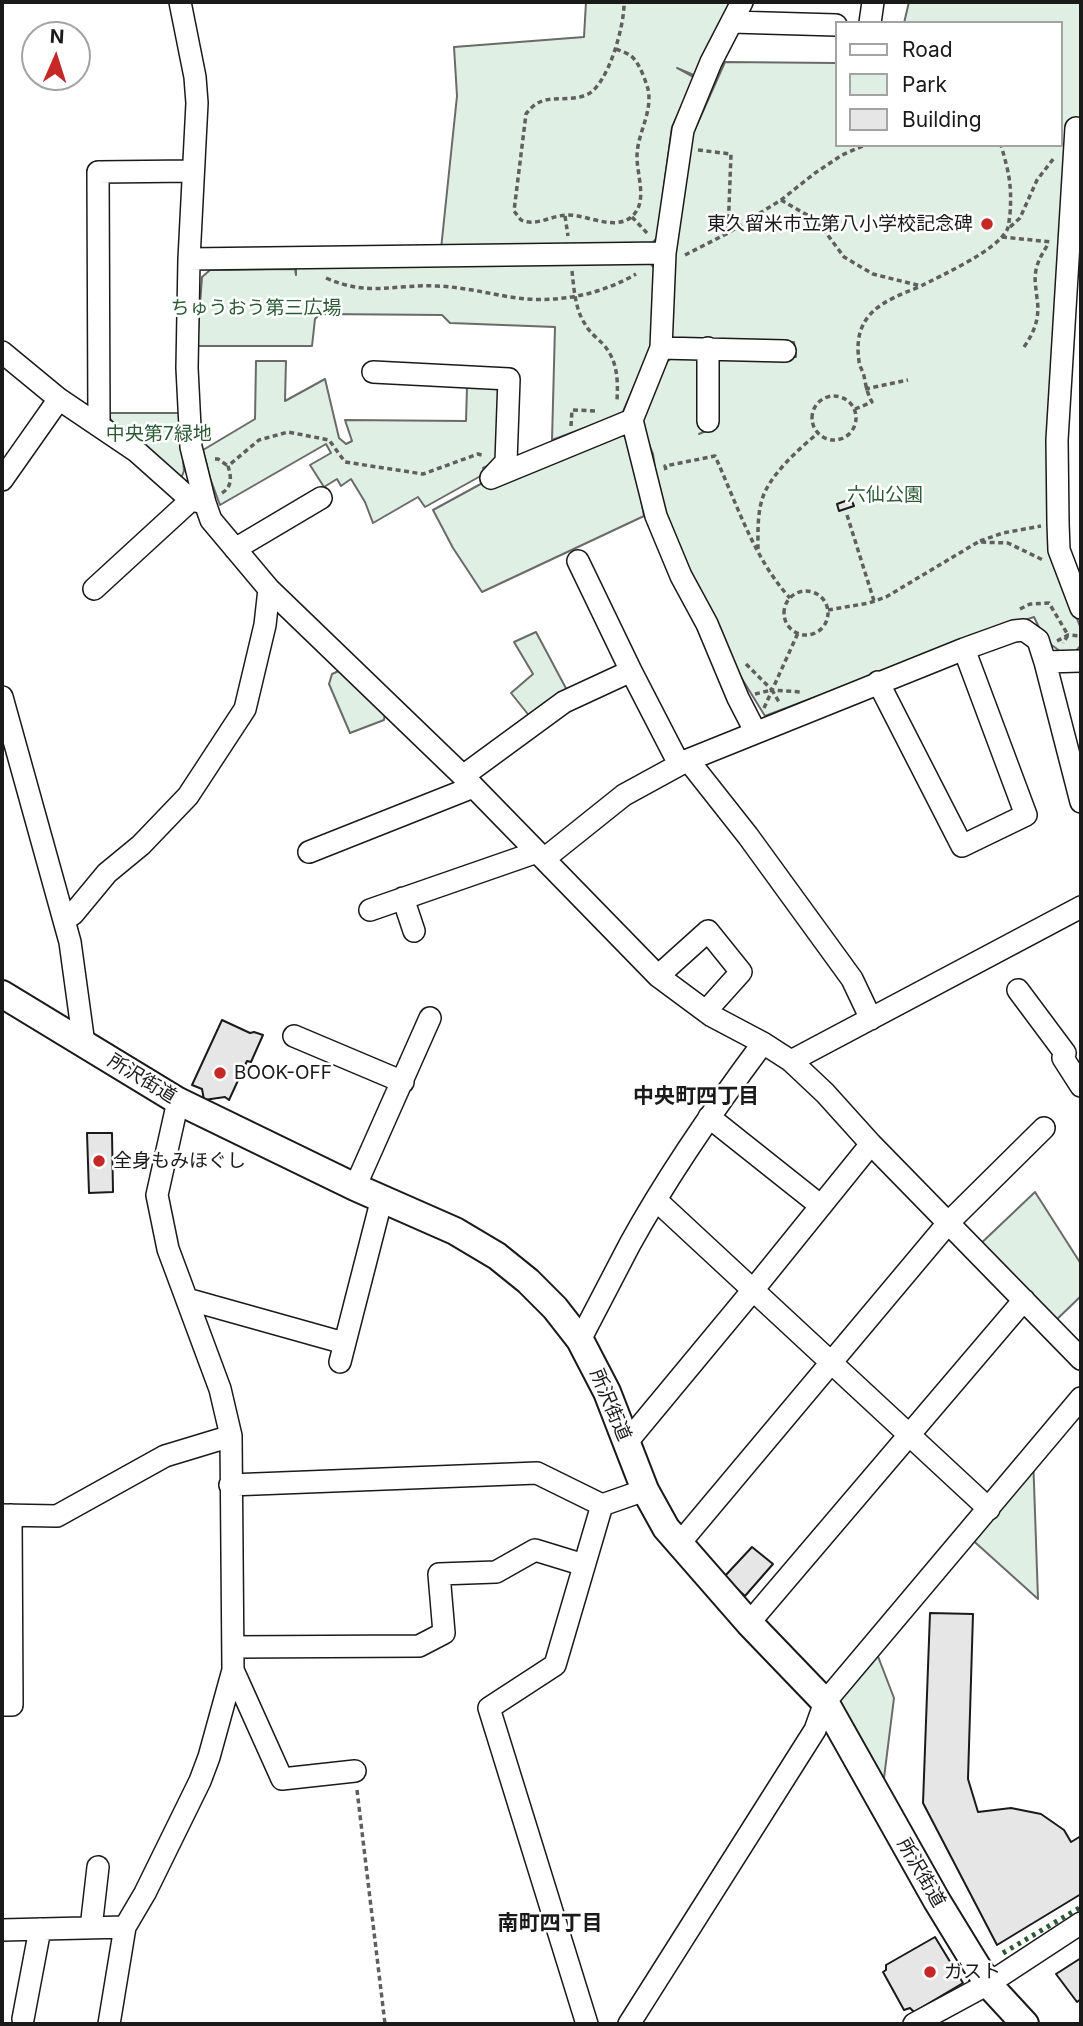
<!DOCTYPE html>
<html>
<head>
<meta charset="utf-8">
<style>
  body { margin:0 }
  #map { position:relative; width:1083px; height:2026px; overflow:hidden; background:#fff; font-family:Inter,sans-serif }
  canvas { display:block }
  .frame { position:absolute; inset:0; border:4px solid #1a1a1a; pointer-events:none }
  .legend { position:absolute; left:835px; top:21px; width:228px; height:126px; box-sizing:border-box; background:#fff; border:2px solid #a3a3a3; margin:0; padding:9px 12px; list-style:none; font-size:21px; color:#1a1a1a }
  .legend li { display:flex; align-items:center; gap:14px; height:35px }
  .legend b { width:35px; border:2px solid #a3a3a3 }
  .north { position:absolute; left:21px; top:21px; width:70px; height:70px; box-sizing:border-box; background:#fff; border:2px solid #a3a3a3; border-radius:50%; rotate:3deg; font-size:19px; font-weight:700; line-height:28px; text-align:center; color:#1a1a1a }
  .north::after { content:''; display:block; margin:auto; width:24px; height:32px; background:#c62828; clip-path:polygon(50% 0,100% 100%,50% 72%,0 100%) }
</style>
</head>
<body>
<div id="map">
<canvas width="1083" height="2026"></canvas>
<div class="frame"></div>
<ul class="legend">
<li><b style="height:9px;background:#fff"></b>Road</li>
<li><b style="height:19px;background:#e0efe3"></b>Park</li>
<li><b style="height:19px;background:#e6e6e6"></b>Building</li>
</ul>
<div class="north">N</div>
</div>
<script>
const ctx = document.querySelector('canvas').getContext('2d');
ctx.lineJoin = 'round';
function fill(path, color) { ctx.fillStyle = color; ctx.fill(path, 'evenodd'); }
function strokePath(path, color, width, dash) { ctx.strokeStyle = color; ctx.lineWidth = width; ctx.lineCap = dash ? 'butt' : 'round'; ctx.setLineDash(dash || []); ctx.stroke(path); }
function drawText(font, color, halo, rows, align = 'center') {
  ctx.font = font + ' Inter,"Noto Sans JP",sans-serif'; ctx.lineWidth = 5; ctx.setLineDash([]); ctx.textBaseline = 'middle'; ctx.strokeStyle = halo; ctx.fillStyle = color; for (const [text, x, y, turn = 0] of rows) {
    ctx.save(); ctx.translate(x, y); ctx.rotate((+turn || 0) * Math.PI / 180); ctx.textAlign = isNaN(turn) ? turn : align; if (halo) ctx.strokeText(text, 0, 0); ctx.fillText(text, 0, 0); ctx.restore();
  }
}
const green = new Path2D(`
  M586,2h147l-37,74 -19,-8 18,10 -23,49 -15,111 -8,8 -208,3 16,-153 -3,-49 130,-10z
  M909,2h172v121l-30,428 30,78v16l-5,6 -15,1 -16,-12 -11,-23 -81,28 -188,71 -52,-84 -51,-117 -9,-61 -14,-34 23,-55 10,-7h24l7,6v68l-4,2 19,-8 -2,-64 7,-5h73l-2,-15 -120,-3 -5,-5 6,-94 17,-104 33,-74 111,1v82h224v-122h-156z
  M650,263l6,8 -3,72 -31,71 -70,26 3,-113 -105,-4 -8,-8 -122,-1 -5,5 -3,27h-115l5,-69 8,-7 85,-1 1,6v-9z
  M256,361h30l-1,40 40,-22 14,59 7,6 6,-3 -7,-21 121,1 1,-34h27l6,5 -1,63 -7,9 -9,4 3,5 -61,34 -7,-10 -45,26 -8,-21 -14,-23 -10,7 -4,-7 -13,8 -14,-22 21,-12 -5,-9 -106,61 -10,-27 -7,-28 52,-31z
  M106,413h73l5,58 -2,5h-5l-62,-51z
  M617,434l10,3 5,12 12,67 -162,76 -29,-44 -20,-38 55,-30z
  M536,632l33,62 -38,24 -20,-25 22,-19 -19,-32z
  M341,670l44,42 -1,8 -34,13 -21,-49 3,-10z
  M1035,1192l46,72v32l-31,30 -75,-77z
  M1033,1455l5,144 -71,-64z
  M874,1646l20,52 -13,104 -56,-100z`);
const building = new Path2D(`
  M851,499l3,7 -15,5 -2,-7z
  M222,1020l28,13 4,-1 9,3 -12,27 -4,-1 -18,39 -4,-3 -21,3 -2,-11 -10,-4z
  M87,1133h25l1,59 -24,1z
  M752,1547l21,17 -28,32 -21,-19z
  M930,1613l43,1 -5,165 10,33 33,-4 30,6 23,16 7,12 10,-6v58l-84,51 -74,-142z
  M935,1937l28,46 -49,29 -4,-4 -6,2 -21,-38 3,-2v-5z
  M1081,1958v41l-4,3 -21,-28z`);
const path = new Path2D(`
  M616,49c5,2 11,4 15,7 8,6 14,23 17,33 5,24 -11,44 -11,68 0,20 12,47 -7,61 -17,12 -43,-3 -62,-3 -16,0 -32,12 -47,5l-7,-9 12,-97c17,-24 38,-10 60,-19 22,-8 39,-71 38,-93
  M976,145h12
  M698,150l33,4 -3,79
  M781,200l28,16 15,14 20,27 29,17 48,12c21,-11 75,-35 86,-56 2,-4 2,-10 3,-16 2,-29 -1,-41 -9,-69
  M565,216l3,20
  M632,217l15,16
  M1010,227l10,-9 17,-38 17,-22
  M1002,237l49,5
  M685,255l43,-22 53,-33 34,-27 27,-18 23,-10
  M572,271c2,18 3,38 13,53 4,8 12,14 18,20 15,17 15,36 14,57
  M326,278c43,19 68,6 111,8 27,1 53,8 80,12 41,5 83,-3 119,-24
  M1024,347c11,-16 16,-30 13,-49 -1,-10 -3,-18 -1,-28 2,-10 7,-17 12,-26
  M865,389l43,-9
  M812 418a22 22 0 1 1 44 0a22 22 0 1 1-44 0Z
  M855,409l17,-7c-5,-9 -6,-16 -8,-26 -1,-5 -5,-10 -5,-15 -7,-47 24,-60 60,-74
  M571,426l1,-16 26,1
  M215,459h3l10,7
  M666,470l-1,-4 50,-10c22,48 39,103 75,142
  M222,493c11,-7 9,-17 6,-27l31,-26 29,-8 41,8 16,22 78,12 55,-20 6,2
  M847,515l27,86
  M980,541l23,-8 38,-7
  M758,549c0,-17 -1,-38 6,-55 10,-23 35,-45 54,-61
  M784 613a22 22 0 1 1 44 0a22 22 0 1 1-44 0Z
  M1020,609l10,-5 19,-1 19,32 -5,8
  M828,610l41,-7 17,-6 92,-55 30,1 35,17
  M1057,641l11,-6 13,1
  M746,664l26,26 29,2
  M755,694l17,-4 7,12
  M764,708l34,-75
  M357,1790l28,234`);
const minor = new Path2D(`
  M180,2l15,75 2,26 -8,156 -2,109 4,79 14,56 6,17 58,69 194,187 195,200 54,40 51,27 28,18 34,32 46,51 210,215
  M742,2l-31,60 -28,68 -18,123 -4,95 -29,72 24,96 25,60 26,48 31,74 17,33
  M732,22l104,3
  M870,23l3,-21
  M1076,128l-19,312 1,83 1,27 22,58
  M189,259l476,-6
  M661,348l124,3
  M2,352l57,47 77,52 55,49 14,3
  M373,372l136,7 -3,83 -15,16 141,-58
  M708,421v-73
  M99,424l-1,-252 95,-1
  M2,480l57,-81
  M235,549l86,-51
  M578,561l53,110 48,93
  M94,589l97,-89
  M1045,662l36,140
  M878,682l84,164 64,-31 -62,-166
  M2,697l68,245 14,102
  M688,760l60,76 104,143 19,40
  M463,776l101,-74 67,-31
  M309,852l164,-65
  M544,859l80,-64 64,-35 276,-111 50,-18 10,-1 14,10 7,22 36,-1
  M403,898l11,33
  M370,910l167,-58
  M64,920l9,-6 34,-41 34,-28 47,-49 57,-87 20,-84 4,-36
  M658,976l50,-45 33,41 -35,39
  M1018,990l47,63 -2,5 18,28
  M294,1036l109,46
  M791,1061l290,-154
  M709,1117l112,89
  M355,1187l75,-169
  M656,1200l333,309
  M187,1299l157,44
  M580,1340c17,-32 33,-64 50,-96 38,-69 86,-138 133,-201
  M340,1362l42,-164
  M627,1442l126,-152 118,-146
  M230,1485l307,-12 65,32
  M2,1515l55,1 108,-60 66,-20
  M679,1544l270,-322 95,-94
  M749,1623l275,-323
  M233,1647l186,-1 25,-13 -5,-59 57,-2 39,-22 49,15
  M233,1670l49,109 73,-8
  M2,1705h10l-1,-190
  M91,1928l7,-61
  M2,1930l123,-3
  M23,2019l17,-90
  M109,2024l16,-97 20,-34 55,-112 9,-24 24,-87 -2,-234 -11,-47 -52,-140 -11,-54 21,-94
  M587,2024l-98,-316 66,-43 47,-160 43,-15
  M629,2024l186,-294 10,-28 256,-304
  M914,2024l74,-40 93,-61`);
const major = new Path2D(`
  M2,994l176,107 177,86 100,44 42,25 31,25 27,27 25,32 27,52 38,98 21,38 83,95 76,79 112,199 33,54 18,29 37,40`);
const hedge = new Path2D(`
  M1003,1953l78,-46`);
const markers = [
  [987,224,7,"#c62828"],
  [220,1073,7,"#c62828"],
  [99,1161,7,"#c62828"],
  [930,1972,7,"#c62828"]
];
const poiNames = [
  ["東久留米市立第八小学校記念碑",973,224,"right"],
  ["BOOK-OFF",234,1073],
  ["全身もみほぐし",113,1161],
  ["ガスト",944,1972]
];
const parkNames = [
  ["ちゅうおう第三広場",256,308],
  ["中央第7緑地",159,434],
  ["六仙公園",885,495]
];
const streetNames = [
  ["所沢街道",142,1079,31],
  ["所沢街道",610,1405,67],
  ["所沢街道",921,1873,60]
];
const neighbourhoodNames = [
  ["中央町四丁目",696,1097],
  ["南町四丁目",550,1924]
];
fill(green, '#e0efe3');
strokePath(green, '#6a6a6a', 2);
fill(building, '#e6e6e6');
strokePath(building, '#1a1a1a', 2);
strokePath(minor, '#1a1a1a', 24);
strokePath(major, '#1a1a1a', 30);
strokePath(path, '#5f5f5f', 3.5, [5, 3.5]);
strokePath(minor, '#fff', 21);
strokePath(major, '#fff', 26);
strokePath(hedge, '#2b5a34', 5, [3.5, 5]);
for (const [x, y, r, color] of markers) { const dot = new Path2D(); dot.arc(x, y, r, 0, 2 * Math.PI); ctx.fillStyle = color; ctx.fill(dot); strokePath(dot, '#fff', 2.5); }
drawText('19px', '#1a1a1a', '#fff', poiNames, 'left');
drawText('19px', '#2b5a34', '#fff', parkNames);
drawText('19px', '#1a1a1a', '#fff', streetNames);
drawText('bold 21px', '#1a1a1a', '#fff', neighbourhoodNames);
</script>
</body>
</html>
